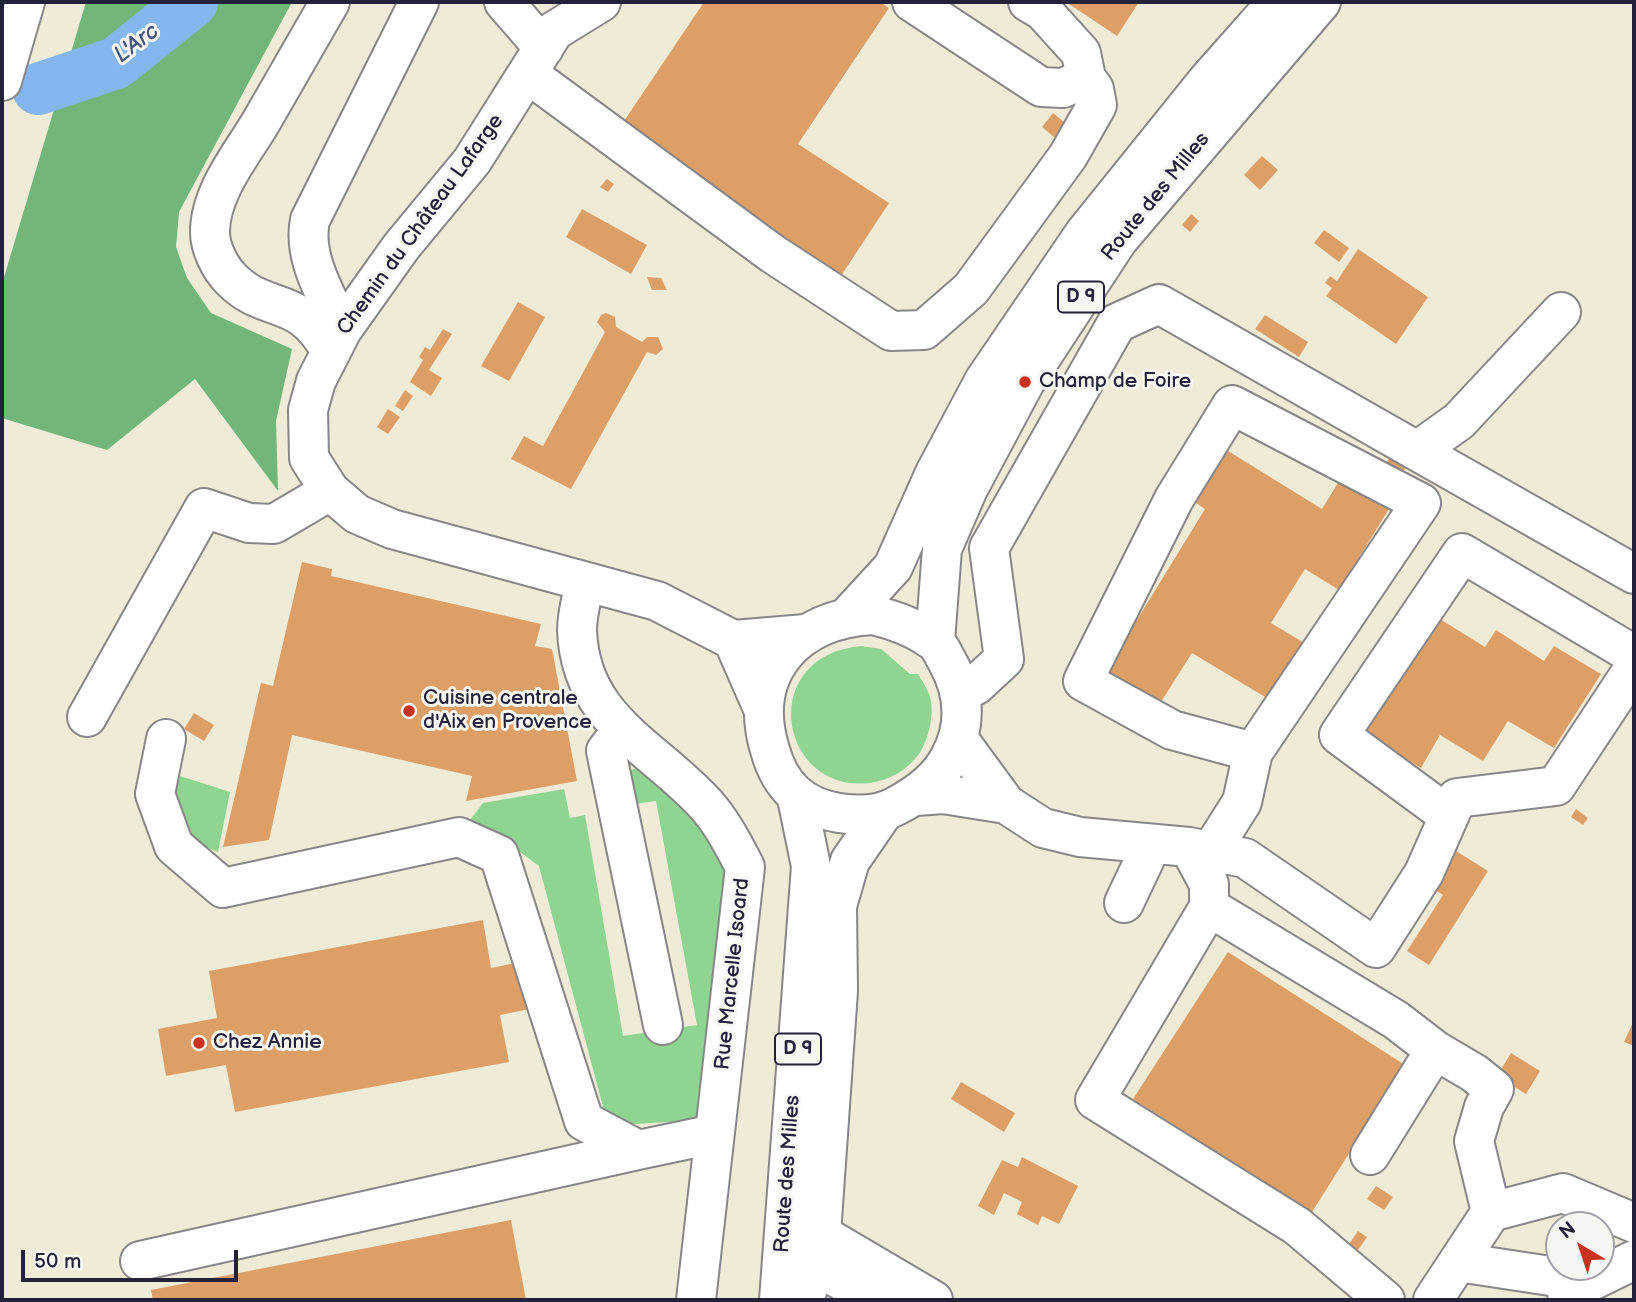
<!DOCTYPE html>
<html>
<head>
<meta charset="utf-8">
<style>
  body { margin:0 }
  #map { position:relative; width:1636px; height:1302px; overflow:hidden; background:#efebd6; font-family:"Balsamiq Sans",sans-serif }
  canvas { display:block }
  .frame { position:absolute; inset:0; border:4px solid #22223b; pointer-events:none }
  .north { position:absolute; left:1545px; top:1211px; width:70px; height:70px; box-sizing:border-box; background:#f6f6f2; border:2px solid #a1a1a9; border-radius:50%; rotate:321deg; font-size:19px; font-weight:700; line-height:28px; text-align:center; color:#22223b }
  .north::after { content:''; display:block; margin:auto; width:24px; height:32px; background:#c8321e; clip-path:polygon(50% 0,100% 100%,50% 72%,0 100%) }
  .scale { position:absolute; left:21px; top:1250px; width:217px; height:32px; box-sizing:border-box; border:4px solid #22223b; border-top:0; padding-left:9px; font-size:21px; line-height:24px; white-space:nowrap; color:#22223b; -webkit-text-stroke:5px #f6f6f2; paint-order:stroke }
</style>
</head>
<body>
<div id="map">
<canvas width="1636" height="1302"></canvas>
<div class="frame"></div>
<div class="north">N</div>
<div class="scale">50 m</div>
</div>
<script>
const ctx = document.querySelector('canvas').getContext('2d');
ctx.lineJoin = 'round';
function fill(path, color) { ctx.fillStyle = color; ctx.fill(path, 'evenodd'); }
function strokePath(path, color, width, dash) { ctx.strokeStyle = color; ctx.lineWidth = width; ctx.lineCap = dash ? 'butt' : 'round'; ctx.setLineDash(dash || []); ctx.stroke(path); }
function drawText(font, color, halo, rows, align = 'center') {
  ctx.font = font + ' "Balsamiq Sans",sans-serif'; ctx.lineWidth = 6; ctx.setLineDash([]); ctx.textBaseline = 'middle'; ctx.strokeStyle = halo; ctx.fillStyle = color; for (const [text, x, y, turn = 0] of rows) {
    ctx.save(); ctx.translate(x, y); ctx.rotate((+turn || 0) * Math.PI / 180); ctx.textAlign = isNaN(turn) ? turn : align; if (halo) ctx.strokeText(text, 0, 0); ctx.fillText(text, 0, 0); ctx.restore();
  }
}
const green = new Path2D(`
  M861,646l20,3 29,25h8c4,7 10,15 12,23 5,16 -2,44 -11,57 -12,16 -29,26 -49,29 -91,11 -115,-127 -9,-137z
  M640,768c26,20 73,63 83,94 4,10 3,23 5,33l-28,225 -81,5 -13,-7 -67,-252 -35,-26 -37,-16 16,-21 81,-14 6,29 15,-3 38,221 74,-11 -41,-224 -22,3 -5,-34z
  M180,776l50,16 -12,60 -27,-11 -17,-47z`);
const forest = new Path2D(`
  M86,2h206l-113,210 -3,35 11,31 24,35 81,36 -16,72 2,70 -83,-112 -88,71 -105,-32v-134z`);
const river = new Path2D(`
  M38,89l78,-26 76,-61`);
const building = new Path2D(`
  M704,2h176l9,6 -91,136 91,59 -52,79 -221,-149z
  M1066,2h73l-22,34z
  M1053,113l17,14 -11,14 -17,-14z
  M1262,156l16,14 -18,20 -16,-15z
  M607,179l7,5 -6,8 -8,-5z
  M582,209l65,36 -16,29 -65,-37z
  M1191,214l8,7 -9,11 -8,-7z
  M1324,230l25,18 -10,14 -25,-19z
  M1358,249l70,48 -32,47 -70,-48 6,-8 -7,-5 5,-7 7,5z
  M647,277l14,1 6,12h-15z
  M518,302l27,15 -36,64 -28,-15z
  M606,313l9,4 1,10 26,15 5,-5h11l5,12 -7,6 -9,-3 -76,137 -60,-30 13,-23 19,10 62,-114 -8,-10 4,-7z
  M1265,315l43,27 -9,15 -44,-28z
  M443,329l9,5 -23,36 13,8 -11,18 -21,-14 13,-22 -4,-3 6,-10 5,3z
  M405,390l8,6 -10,15 -8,-5z
  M388,409l12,8 -12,17 -11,-7z
  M1220,446l102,63 22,-36 48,31 -53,86 -34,-21 -34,54 35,21 -36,56 -78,-47 -33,52 -54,-33 100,-163 -18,-12z
  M1392,454l16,11 -7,9 -15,-10z
  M302,562l30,7 -1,7 210,48 -6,22 17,3 25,132 -111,20 6,-25 -180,-41 -23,105 -46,7 38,-164 12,3z
  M1427,611l58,36 11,-17 48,31 10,-15 47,28 -47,74 -46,-27 -25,40 -43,-26 -19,33 -67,-41z
  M194,713l20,12 -10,16 -20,-12z
  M1576,809l12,9 -5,7 -12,-8z
  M1456,851l32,20 -59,94 -22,-14 36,-56 -9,-6z
  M483,920l8,48 30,-6 9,47 -30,6 9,47 -274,50 -9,-47 -60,11 -8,-47 59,-11 -8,-47z
  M1228,952l177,113 -93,147 -179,-113z
  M1634,1020v26l-10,-4z
  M1511,1053l29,18 -14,23 -29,-18z
  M961,1082l54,31 -11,19 -53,-33z
  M1022,1157l56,29 -19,38 -17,-8 -4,9 -21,-11 5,-12 -18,-9 -10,22 -16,-9 24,-46 16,7z
  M1376,1186l17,11 -9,13 -17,-11z
  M511,1220l15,80h-373l-2,-10z
  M1358,1231l9,6 -11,16 -9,-6z`);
const minor = new Path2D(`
  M330,2c-23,40 -46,80 -69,120 -19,32 -51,70 -51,110 0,16 10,36 21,47 36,37 68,13 100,73
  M504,2l40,46
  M601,2l-47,29 -82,130 -71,86 -59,83 -26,51 -8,29 1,48 21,33 27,23 35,15 265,72 76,39 73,-6
  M912,2l129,85 22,1 23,-10
  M528,74l245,180 118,77 33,-1 47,-41 97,-133 29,-51 -3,-16 -8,-11 -5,-25 -38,-42 -15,-9
  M342,330c-15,-34 -40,-72 -32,-110l109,-218
  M1417,451l217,123
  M585,582c-3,15 -8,32 -8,48 3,92 80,118 132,178 15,18 25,38 36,59l-49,433
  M733,640l29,66
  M961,693l15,-8 28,-26 -15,-111 128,-225 42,-19 258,147 42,-30 102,-109
  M87,717l117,-209 45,15 25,1 56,-33
  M622,730l-16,21 57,274
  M166,739l-11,55 19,52 49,42 236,-51 40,18 85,266 54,29 76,-16
  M916,796l27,-2 63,10 -47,-64
  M1006,804l37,24 37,9 109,10 56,11 131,90 48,-75 33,-75 99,-12 78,-118
  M1449,816l-110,-81 123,-182 172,102
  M1189,847l20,37v23l-114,193 202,126 88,74
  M1211,851l31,-49 11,-50 168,-249 -189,-98 -58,94 -91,182 89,49 81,22
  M1124,903l27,-57
  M1209,907l187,113 39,30 -65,105
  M1435,1050l39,23 20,16 -10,18 -10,34 17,71 72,-19 71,30
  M821,1234l112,66
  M140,1261l498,-111
  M1458,1262l132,20
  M812,1264l65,36
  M1567,1293l67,-33
  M1433,1300l58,-88`);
const major = new Path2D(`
  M873,615c21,5 41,12 59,25 7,4 11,14 15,21 18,32 20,64 3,96 -11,22 -33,38 -54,49 -18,10 -37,10 -57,7 -38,-6 -59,-27 -69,-63 -24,-78 27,-132 103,-135z
  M848,616l45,-49 42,-94 49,-92 100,-147 124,-154 69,-78
  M935,641l7,-92 26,-60 57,-107 93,-142 203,-238
  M779,1300l32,-434 -14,-68
  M805,1300l16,-66 17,-243 -1,-85 13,-45 33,-48`);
const highway = new Path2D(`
  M2,81l23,-79`);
const markers = [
  [1025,382,7,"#c8321e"],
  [409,711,7,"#c8321e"],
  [199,1043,7,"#c8321e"]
];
const shields = [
  [1081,297,46],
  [798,1049,46]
];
const shieldNames = [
  ["D 9",1081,297],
  ["D 9",798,1049]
];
const streetNames = [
  ["Route des Milles",1156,197,-51],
  ["Chemin du Château Lafarge",421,225,-54],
  ["Rue Marcelle Isoard",733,974,-84],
  ["Route des Milles",788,1174,-86]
];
const poiNames = [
  ["Champ de Foire",1039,382],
  ["Cuisine centrale",423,699],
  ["d'Aix en Provence",423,723],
  ["Chez Annie",213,1043]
];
const waterNames = [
  ["L'Arc",137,44,-37]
];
fill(green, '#8dd590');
fill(forest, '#72b67a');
strokePath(river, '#84b6f0', 52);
fill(building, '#de9f67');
strokePath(minor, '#888688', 42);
strokePath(major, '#888688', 42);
strokePath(highway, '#888688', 42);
strokePath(minor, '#fff', 38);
strokePath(major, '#fff', 38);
strokePath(highway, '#fff', 38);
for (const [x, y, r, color] of markers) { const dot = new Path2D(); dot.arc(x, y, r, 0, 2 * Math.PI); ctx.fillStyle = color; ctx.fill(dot); strokePath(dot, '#f6f6f2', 2.5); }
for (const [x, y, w] of shields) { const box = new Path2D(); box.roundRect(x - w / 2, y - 15.5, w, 31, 5); ctx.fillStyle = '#f6f6f2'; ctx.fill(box); strokePath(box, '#22223b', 2); }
drawText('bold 19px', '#22223b', null, shieldNames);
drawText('21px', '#22223b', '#f6f6f2', streetNames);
drawText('21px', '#22223b', '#f6f6f2', poiNames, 'left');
drawText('italic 23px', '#44567a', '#f6f6f2', waterNames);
</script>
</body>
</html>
